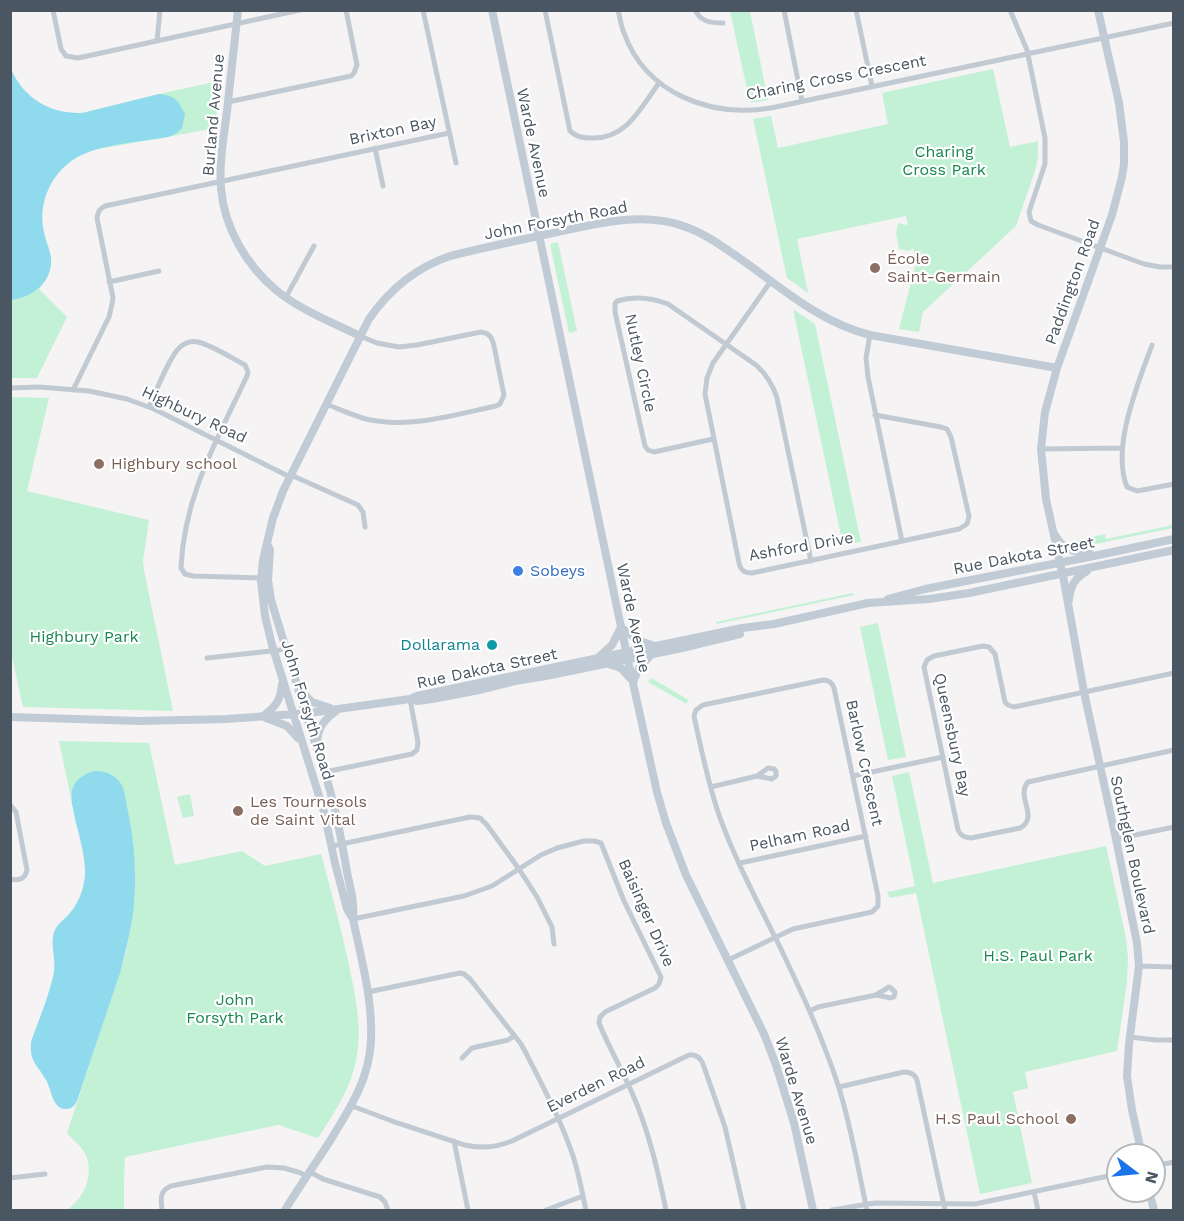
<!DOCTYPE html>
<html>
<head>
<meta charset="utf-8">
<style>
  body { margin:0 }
  #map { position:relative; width:1184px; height:1221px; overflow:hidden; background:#f5f3f3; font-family:"Work Sans",sans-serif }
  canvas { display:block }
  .frame { position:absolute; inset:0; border:12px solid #4a5661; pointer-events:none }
  .north { position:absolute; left:1106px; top:1143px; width:60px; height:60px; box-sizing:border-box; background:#fff; border:2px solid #b7bbc0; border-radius:50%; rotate:106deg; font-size:16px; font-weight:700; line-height:24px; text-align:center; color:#4a5661 }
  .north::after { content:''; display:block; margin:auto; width:21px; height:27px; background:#1a73e8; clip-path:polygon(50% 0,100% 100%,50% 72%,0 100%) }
</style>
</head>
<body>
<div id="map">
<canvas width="1184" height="1221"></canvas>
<div class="frame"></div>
<div class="north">N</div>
</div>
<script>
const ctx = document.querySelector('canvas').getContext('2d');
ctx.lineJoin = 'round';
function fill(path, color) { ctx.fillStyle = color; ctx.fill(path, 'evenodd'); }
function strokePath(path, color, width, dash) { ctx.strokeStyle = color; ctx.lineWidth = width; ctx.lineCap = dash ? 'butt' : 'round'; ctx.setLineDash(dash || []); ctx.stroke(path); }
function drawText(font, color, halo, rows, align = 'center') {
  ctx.font = font + ' "Work Sans",sans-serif'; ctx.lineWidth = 4.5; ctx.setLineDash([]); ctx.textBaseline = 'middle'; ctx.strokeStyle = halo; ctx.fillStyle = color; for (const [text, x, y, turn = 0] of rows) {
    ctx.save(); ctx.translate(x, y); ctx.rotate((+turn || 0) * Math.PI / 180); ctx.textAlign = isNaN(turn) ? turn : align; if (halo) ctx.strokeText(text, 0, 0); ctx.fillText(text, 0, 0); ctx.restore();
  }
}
const green = new Path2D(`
  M730,11h20l18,89 -18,3z
  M10,69c13,28 39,46 70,44 23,-1 49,-11 72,-17 22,-6 45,-10 68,-15l-5,47 -47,9 -76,13c-31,12 -55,41 -49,77 4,26 17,37 -4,62l28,28 -30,61h-26z
  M993,69l17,78 28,-6v16l-3,14 -19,55 -93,86 -4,20 -20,-3 17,-66 -3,-15 -4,3 -10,-2 -3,-15 2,-11 10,2 -2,-9 -109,23 11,54 -21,-15 -34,-159 18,-3 7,32 110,-24 -6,-31z
  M558,242l19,89 -8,2 -19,-89z
  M793,309l22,15 46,218 -18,3z
  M11,397l38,1 -22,93 122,29 -6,41 1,9 29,141 -150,-4 -13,-59z
  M1173,525v3l-92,19 -11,-5 35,-8 1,5z
  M853,593l1,2 -138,29v-2z
  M878,623l28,134 -18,3 -28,-133z
  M651,678l38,22 -3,4 -3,-2 -35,-20z
  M59,741l90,2 26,122 67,-14 23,15 56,-12c10,37 20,74 28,111 7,35 15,69 5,104 -7,25 -22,47 -36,69l-40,-13 -153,32 -1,24v29h-57c17,-12 27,-34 19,-55 -4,-8 -14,-16 -19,-22l59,-180c10,-49 12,-99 0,-147 -3,-15 -3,-23 -15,-32l-40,20 1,9z
  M909,772l24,111 173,-37 20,92 2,20 -1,24 -10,69 -92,21 3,16 -15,4 19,91 -52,11 -64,-301 -26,5 -3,-6 28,-6 -23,-110z
  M190,794l4,22 -11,2 -6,-21z`);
const water = new Path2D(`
  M11,69c13,30 40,45 71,44l77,-19 7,1 8,3 5,5 6,11 -3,14 -5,5 -9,4c-28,5 -70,7 -94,22 -22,14 -35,42 -31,68 1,11 7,21 8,31 2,24 -19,40 -41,42z
  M94,771c10,0 18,2 25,10 6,7 6,17 8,26 8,35 10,72 6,107 -3,20 -8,40 -13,59l-43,128c-2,4 -5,8 -10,8 -15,1 -15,-19 -21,-29 -8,-15 -17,-18 -15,-38 8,-23 18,-46 23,-70 2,-13 -4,-28 0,-40 3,-8 10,-12 15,-18 10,-11 16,-27 16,-42 0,-19 -7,-39 -11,-58 -1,-7 -4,-15 -2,-23 2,-11 12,-17 22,-20z`);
const street = new Path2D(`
  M53,10l8,39 5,7 12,2 222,-48
  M423,10l33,153
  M545,10l25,121c6,6 13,7 22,7 35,1 49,-31 67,-55
  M618,10c2,8 3,16 6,23 22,61 87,85 147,75l403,-85
  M695,10c6,12 16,13 28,13
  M784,10l18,91
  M856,10l16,76
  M1010,10l17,40 18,88v26l-16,48 2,9 7,4 106,39 16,3h14
  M157,41l3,-31
  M228,102l123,-26 3,-3 3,-8 -11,-55
  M375,148l8,38
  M771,281l-58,82 -6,15 -2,16 34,169c2,8 6,10 13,10l207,-44 8,-5 2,-8 -18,-79 -4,-8 -6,-2 -66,-12
  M109,282l50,-11
  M286,297l28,-51
  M870,335l-4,23 2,19 34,164
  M1152,345c-14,39 -41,102 -25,142l10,4 37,-7
  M10,388l29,-1 50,4 38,8 27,10 136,68
  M73,390l36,-73 3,-13 1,-6 -16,-80c1,-6 2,-9 8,-12l344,-73
  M326,404c13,5 26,11 40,15 43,10 88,-4 130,-13l4,-2 4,-9 -10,-49c-2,-8 -4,-13 -13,-14l-64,13 -18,2 -22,-4 -17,-7
  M149,407c7,-15 20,-50 31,-60 5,-4 11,-7 18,-5 13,3 34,16 47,23l3,7 -1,4c-30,64 -63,120 -66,192l4,6 8,2 70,2
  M713,439l-59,13 -6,-2 -3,-4 -30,-134v-8l2,-3c17,-5 35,-3 51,3l88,61c10,9 17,20 21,33l34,163
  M1041,449l81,-1
  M291,475l67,30 5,7 2,15
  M207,658l73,-8
  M1174,673l-160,34 -6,-2 -3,-3 -10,-48 -6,-7 -6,-1 -49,10 -7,4 -3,7 34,163c3,6 6,7 13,8l49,-10c20,-11 -5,-31 8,-46l146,-32
  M325,772l87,-18 5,-4 1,-8 -8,-43
  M853,776l90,-19
  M711,787l46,-11 15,3 4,-3v-5l-2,-2 -6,-1 -11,8
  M10,805l6,7 11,58c-2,9 -8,11 -17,9
  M1116,839l58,-12
  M332,846l138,-29 10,1 7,7 32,44 18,28 15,30 2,17
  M740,863l126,-27
  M353,919l111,-23 28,-10 49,-31 16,-7 27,-7h10l7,2 23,58 37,76 -2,7 -4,4 -50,24 -5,5 -1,6c10,25 24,48 34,72 16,37 25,76 33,115
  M728,960l65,-31 79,-17 6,-6v-10l-44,-208c-2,-6 -6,-8 -11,-8l-120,25 -7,5 -2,6c7,33 14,67 25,99 15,42 36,82 56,122l4,8c22,46 43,91 59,140 13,40 20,84 29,125
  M1139,966l35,1
  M368,992l92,-19 4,1 6,5 51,65 5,9c17,34 35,67 47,103 6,18 9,36 13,54
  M810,1011l8,-4 58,-12 15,3 3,-1 1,-5 -4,-4 -2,-1 -13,8
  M1130,1037l26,3h18
  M462,1058l10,-10 36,-8 6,-4
  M839,1087l65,-15c7,0 11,2 13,8l28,130
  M352,1106l40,15 73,24c16,4 32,2 47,-4l177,-86c7,-1 11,2 14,9l22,63 19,83
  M454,1141l14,69
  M1154,1166l20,-4
  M310,1172l13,7 57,18 5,5 3,8
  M10,1178l35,-4
  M1034,1192l4,18
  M162,1210c-1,-11 -3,-19 9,-24l96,-19 17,1 17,5 6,4
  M546,1210l37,-14
  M832,1210l43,-7 100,1 143,-30`);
const secondary = new Path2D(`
  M238,10c-4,34 -7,67 -11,101 -3,25 -8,51 -6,77 3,39 25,77 55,102 24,20 56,32 84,46
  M492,10l137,655 28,127 9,31 20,52 78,159 12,31 18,58 19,87
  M1098,10l21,93 5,39v22l-2,13 -10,38 -55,153 -12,44 -4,37 5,50 18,82 20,111 32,147 21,104 2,23 -10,78 -2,32 5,34 10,45
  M1055,535c8,15 19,17 35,19
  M267,543l3,7 -2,30 3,20 46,150c15,39 23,81 30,122 3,15 8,31 6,47
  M888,599l37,-10 164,-32 85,-18
  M1069,600c1,-14 6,-22 18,-29
  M622,628l15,12 18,6
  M599,657l13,-12 9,-18
  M608,664l13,4 9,10
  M633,682l6,-14 11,-12
  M300,690l12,12 18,6
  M414,700l4,1 20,-3 41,-8 36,-9 31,-5 136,-28 58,-14
  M263,716c13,-9 18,-17 19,-32
  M10,717l130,4 87,-2 82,-6 101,-14 7,-3 325,-68 32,-4 94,-21 61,-4 40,-6 205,-43
  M266,718l21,8 11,12
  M317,743c1,-16 7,-23 19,-32
  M1149,1191l5,19
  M285,1210c14,-23 30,-46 45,-69 20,-33 39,-61 41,-100 2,-41 -10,-83 -18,-122l-6,-10 -12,-46 -11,-51 -52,-167 -7,-29 -4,-35 2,-21 10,-42 10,-27 86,-172c20,-29 46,-51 81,-63 32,-8 65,-15 98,-22 45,-9 93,-24 138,-7 22,8 40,22 59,35 39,28 77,61 125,73l187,33`);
const markers = [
  [875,268,6,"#8d6e63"],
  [99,464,6,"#8d6e63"],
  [518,571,6,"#3f7fe0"],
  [492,645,6,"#0f9aa8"],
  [238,811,6,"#8d6e63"],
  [1071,1119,6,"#8d6e63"]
];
const streetNames = [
  ["Charing Cross Crescent",836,78,-11],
  ["Burland Avenue",214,115,-85],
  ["Brixton Bay",393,131,-12],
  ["Warde Avenue",533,143,78],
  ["John Forsyth Road",556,221,-11],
  ["Paddington Road",1073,282,-70],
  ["Nutley Circle",640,363,78],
  ["Highbury Road",194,415,25],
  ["Ashford Drive",801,547,-10],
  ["Rue Dakota Street",1024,556,-11],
  ["Warde Avenue",633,618,78],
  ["Rue Dakota Street",487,669,-12],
  ["John Forsyth Road",307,710,73],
  ["Queensbury Bay",952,735,78],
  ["Barlow Crescent",864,763,78],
  ["Pelham Road",800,836,-12],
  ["Southglen Boulevard",1132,855,78],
  ["Baisinger Drive",646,913,66],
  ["Everden Road",596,1085,-26],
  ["Warde Avenue",796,1091,73]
];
const parkNames = [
  ["Charing",944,152],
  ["Cross Park",944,170],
  ["Highbury Park",84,637],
  ["H.S. Paul Park",1038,956],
  ["John",235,1000],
  ["Forsyth Park",235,1018]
];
const educationNames = [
  ["École",887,259],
  ["Saint-Germain",887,277],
  ["Highbury school",111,464],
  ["Les Tournesols",250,802],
  ["de Saint Vital",250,820],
  ["H.S Paul School",1059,1119,"right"]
];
const shopNames = [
  ["Sobeys",530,571]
];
const cultureNames = [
  ["Dollarama",480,645]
];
fill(green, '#c3f1d5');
fill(water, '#90daee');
strokePath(street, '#c1cad2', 5);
strokePath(secondary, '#c1cbd6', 8);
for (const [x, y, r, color] of markers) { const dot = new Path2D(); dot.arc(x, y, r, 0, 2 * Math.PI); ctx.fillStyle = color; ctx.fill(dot); strokePath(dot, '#fff', 2); }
drawText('16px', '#4a5661', '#fff', streetNames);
drawText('16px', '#17864f', '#fff', parkNames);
drawText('16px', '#785e54', '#fff', educationNames, 'left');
drawText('16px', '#366cbe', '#fff', shopNames, 'left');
drawText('16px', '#0d838f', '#fff', cultureNames, 'right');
</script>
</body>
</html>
